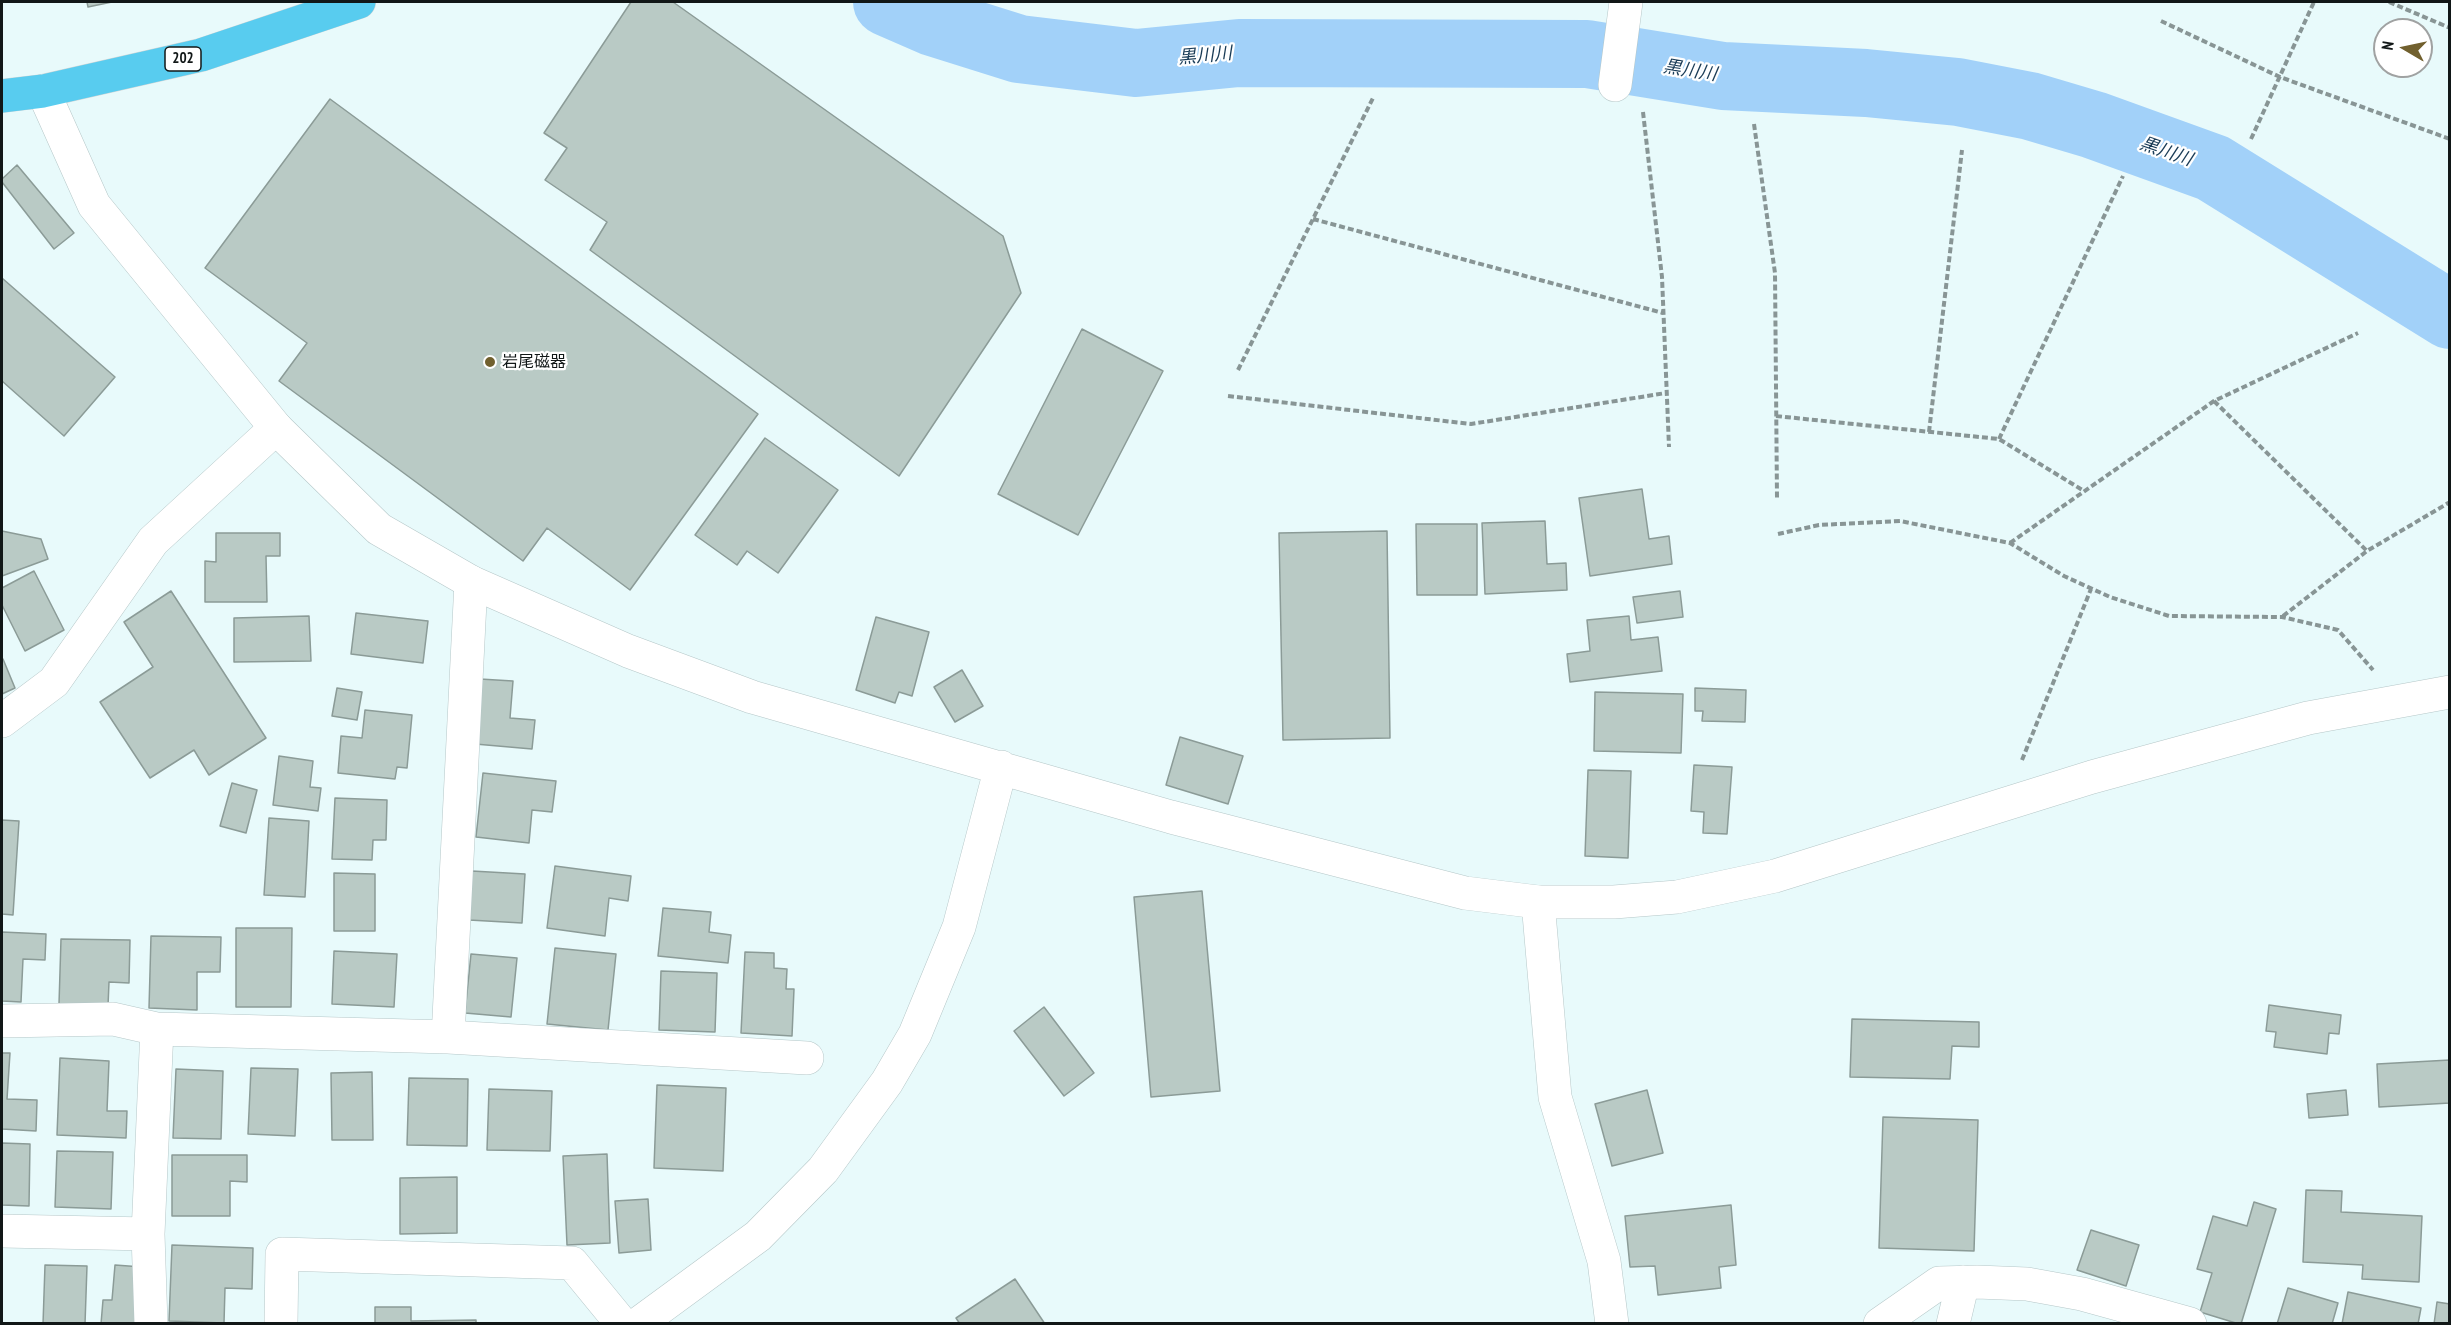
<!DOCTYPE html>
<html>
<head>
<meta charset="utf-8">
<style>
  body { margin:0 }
  #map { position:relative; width:2451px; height:1325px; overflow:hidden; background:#e8fafb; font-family:"PT Sans Narrow",sans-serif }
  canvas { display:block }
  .frame { position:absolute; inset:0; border:3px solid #111717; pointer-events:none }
  .north { position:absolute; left:2373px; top:18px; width:60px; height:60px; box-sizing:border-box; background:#fff; border:2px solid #a0a2a2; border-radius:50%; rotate:279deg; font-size:16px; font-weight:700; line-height:24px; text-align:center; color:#111717 }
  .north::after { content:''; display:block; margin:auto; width:21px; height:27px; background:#71602e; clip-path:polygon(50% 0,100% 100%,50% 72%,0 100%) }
</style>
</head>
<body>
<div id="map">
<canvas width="2451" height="1325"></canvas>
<div class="frame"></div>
<div class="north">N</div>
</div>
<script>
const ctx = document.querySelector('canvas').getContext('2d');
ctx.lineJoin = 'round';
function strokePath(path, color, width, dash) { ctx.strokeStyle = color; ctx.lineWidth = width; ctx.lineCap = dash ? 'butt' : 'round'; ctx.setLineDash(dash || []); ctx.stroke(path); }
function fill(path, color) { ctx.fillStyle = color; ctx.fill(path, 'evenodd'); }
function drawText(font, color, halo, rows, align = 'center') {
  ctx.font = font + ' "PT Sans Narrow","Noto Sans JP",sans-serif'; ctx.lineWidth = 4.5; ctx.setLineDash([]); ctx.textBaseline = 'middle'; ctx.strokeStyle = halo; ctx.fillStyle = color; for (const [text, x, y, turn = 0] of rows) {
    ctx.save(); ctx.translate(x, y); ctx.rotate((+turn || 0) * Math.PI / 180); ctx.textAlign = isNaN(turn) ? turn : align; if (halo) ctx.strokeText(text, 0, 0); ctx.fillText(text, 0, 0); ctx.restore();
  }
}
const river = new Path2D(`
  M887,2l46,20 86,27 117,14 103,-10 348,1 136,22 143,7 92,9 72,14 64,19 119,43 237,147`);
const building = new Path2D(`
  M87,2h25l-24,5z
  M631,2h42l330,234 18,57 -122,183 -309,-226 17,-28 -62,-42 22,-32 -23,-15z
  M330,99l428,315 -128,176 -83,-62 -24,33 -244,-180 28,-38 -102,-75z
  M17,165l57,68 -20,16 -52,-67v-3z
  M2,278l113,99 -51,59 -62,-55z
  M1082,329l81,42 -85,164 -80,-41z
  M765,438l73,52 -60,83 -31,-22 -10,14 -42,-30z
  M1642,489l7,50 20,-3 3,28 -82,12 -11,-78z
  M1545,521l2,43 19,-1 1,27 -82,4 -3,-71z
  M1416,524h61v71h-60z
  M2,531l39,8 7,20 -46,17z
  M1387,531l3,207 -107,2 -4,-207z
  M216,533h64v23h-14l1,46h-62v-41l11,1z
  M34,571l30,59 -39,21 -23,-46v-17z
  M171,591l95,147 -57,37 -15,-25 -44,28 -50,-76 53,-35 -29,-45z
  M1680,591l3,26 -46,6 -4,-26z
  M356,613l72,8 -5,42 -72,-9z
  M309,616l2,45 -77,1v-44z
  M1629,616l2,24 27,-3 4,34 -92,11 -3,-28 23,-3 -3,-31z
  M876,617l53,15 -17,64 -13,-4 -4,11 -39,-13z
  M3,659l12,29 -13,6v-34z
  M962,670l21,36 -28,16 -21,-35z
  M480,679l33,2 -3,37 25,2 -3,29 -57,-5z
  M337,688l25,4 -5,28 -25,-4z
  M1695,688l51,2 -1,32 -43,-1 1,-10h-8z
  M1595,692l88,2 -2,59 -87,-2z
  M365,710l47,5 -5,53 -10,-1 -2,12 -57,-6 3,-37 21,2z
  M1180,737l63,19 -15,48 -62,-19z
  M279,756l34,5 -3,26 11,1 -3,23 -45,-6z
  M1694,765l38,2 -5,67 -24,-1 1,-21 -13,-1z
  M1588,770l43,1 -3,87 -43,-2z
  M483,773l73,8 -4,31 -20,-2 -3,33 -53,-6z
  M232,783l25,7 -11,43 -26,-7z
  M335,798l52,2 -1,40h-13l-1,20 -40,-1z
  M269,818l40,3 -4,76 -41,-2z
  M2,820l17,1 -6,94 -11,-1z
  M555,866l76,10 -3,25 -19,-3 -4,38 -58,-8z
  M472,871l53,3 -3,49 -53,-3z
  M334,873l41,1v57h-41z
  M1202,891l18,200 -69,6 -17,-200z
  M663,908l48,4 -2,20 22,3 -3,28 -70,-7z
  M236,928h56l-1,79h-55z
  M2,932l44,2 -1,26 -22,-1 -2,43 -19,-1z
  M151,936l70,1 -1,35h-23v38l-48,-2z
  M61,939l69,1 -1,43 -20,-1 -1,24 -49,-2z
  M555,948l61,6 -8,76 -61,-6z
  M334,951l63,3 -3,53 -62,-3z
  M745,952l29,1v15l13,1 -1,20h8l-2,47 -51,-3z
  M471,954l46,4 -6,59 -46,-4z
  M661,971l56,2 -2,59 -56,-2z
  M2269,1005l72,10 -2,19 -10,-1 -2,21 -53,-7 2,-15 -10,-1z
  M1044,1007l50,66 -30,23 -50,-65z
  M1852,1019l127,3v25l-27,-1 -2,33 -100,-2z
  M2,1053h8l-3,46 30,1 -1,31 -34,-2z
  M60,1058l49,3 -2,50h20l-1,27 -69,-3z
  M2450,1060v43l-71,4 -2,-43z
  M251,1068l47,1 -3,67 -47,-2z
  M176,1069l47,2 -2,68 -48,-1z
  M372,1072l1,68h-41l-1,-67z
  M409,1078l59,1 -1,67 -60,-1z
  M657,1085l69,3 -3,83 -69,-3z
  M489,1089l63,2 -2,60 -63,-1z
  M1647,1090l16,63 -51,13 -17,-62z
  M2346,1090l2,25 -39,3 -2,-24z
  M1883,1117l95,3 -4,131 -95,-3z
  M2,1143l28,1 -1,62 -27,-1z
  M57,1151l56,1 -2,57 -56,-2z
  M607,1154l3,89 -43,2 -4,-89z
  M172,1155h75v27l-17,-1v35h-58z
  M457,1177v56l-57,1v-56z
  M2306,1190l36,1 -1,21 81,4 -3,66 -57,-3 1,-14 -60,-3z
  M648,1199l3,51 -32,3 -4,-52z
  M2254,1202l22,7 -35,115h-2l-39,-12 12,-39 -15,-4 16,-53 34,10z
  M1731,1205l5,60 -17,2 2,21 -63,7 -3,-29 -25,1 -5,-51z
  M2091,1230l48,15 -13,41 -49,-16z
  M172,1245l81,3 -1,41 -27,-1 -1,35 -55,-2z
  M45,1265l42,1 -2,58h-42z
  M115,1265l27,2 -4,57h-37l2,-24h9z
  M1015,1279l30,45h-85l-4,-6z
  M2288,1288l50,15 -6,21h-55z
  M2348,1292l73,16 -3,16h-76z
  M2437,1302l13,2v20h-16z
  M375,1307h36v14l65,-1v4h-101z`);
const path = new Path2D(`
  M2389,2l61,26
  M2161,21l119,56 170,62
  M1643,112l19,165 7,170
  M1754,124l21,149 2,225
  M2251,139l63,-137
  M1313,219l350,94
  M1238,370l135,-272
  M1228,396l243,28 195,-31
  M2214,401l153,150
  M1776,416l223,23 85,52
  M1929,432l33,-282
  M1999,439l124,-263
  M1778,534l41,-9 81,-4 110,22 54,33 46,21 59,19 113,1 56,13 35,40
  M2010,543l204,-142 144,-68
  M2283,616l84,-65 83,-49
  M2022,760l69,-171`);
const minor = new Path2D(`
  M1615,85l11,-83
  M2,721l52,-39 99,-141 123,-113
  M1538,902l17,195 49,164 8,63
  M2,1021l111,-2 44,10 291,8 359,21
  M448,1037l23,-455
  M2,1231l146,3
  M151,1324l-3,-90 9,-205
  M281,1324l1,-70 290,9 50,61
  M1880,1324l59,-41 38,-1 50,2 55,10 108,30
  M1953,1324l10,-42`);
const tertiary = new Path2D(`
  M43,91l51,114 182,223 103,101 92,53 157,69 124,46 419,120 294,76 73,9h76l63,-5 98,-21 317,-99 216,-59 142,-26
  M638,1324l120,-88 65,-66 64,-88 28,-48 44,-107 42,-160`);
const trunk = new Path2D(`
  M2,96l41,-5 158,-36 158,-53`);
const markers = [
  [490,362,6,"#71602e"]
];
const shields = [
  [183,59,36]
];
const shieldNames = [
  ["202",183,59]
];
const poiNames = [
  ["岩尾磁器",502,362]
];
const waterNames = [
  ["黒川川",1205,56,-5],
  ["黒川川",1690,71,9],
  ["黒川川",2166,152,19]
];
strokePath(river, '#a2d1f9', 68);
fill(building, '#b9cac5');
strokePath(building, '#8b9b97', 1.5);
strokePath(minor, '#b5c7c8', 34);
strokePath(tertiary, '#b5c7c8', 34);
strokePath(trunk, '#d4d5d5', 34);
strokePath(path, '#889595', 4, [6, 3]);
strokePath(minor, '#fff', 33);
strokePath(tertiary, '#fff', 33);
strokePath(trunk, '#58ccef', 33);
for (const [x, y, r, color] of markers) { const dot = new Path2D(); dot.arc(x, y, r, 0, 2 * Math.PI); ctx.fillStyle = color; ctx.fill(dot); strokePath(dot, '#fff', 2); }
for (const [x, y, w] of shields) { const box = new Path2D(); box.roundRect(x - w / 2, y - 12, w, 24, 4.5); ctx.fillStyle = '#fff'; ctx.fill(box); strokePath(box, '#111717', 1.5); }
drawText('bold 15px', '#111717', null, shieldNames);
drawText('16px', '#111717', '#fff', poiNames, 'left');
drawText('italic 18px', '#193b56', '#fff', waterNames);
</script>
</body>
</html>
